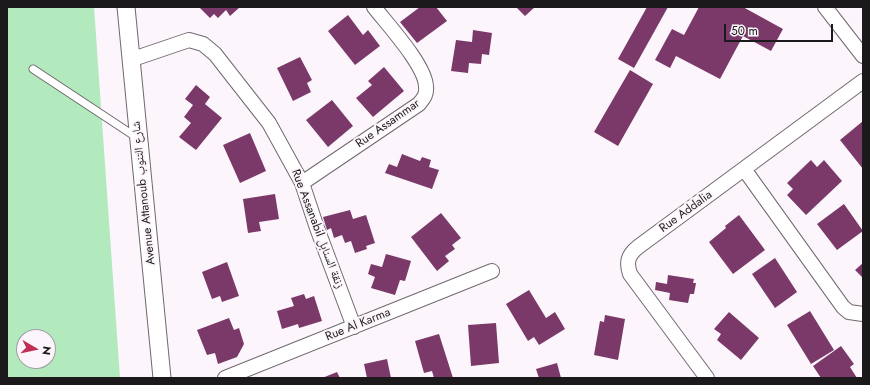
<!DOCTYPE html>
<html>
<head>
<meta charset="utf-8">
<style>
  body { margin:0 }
  #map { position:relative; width:870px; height:385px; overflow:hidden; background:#fcf5fc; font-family:Jost,sans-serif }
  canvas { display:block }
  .frame { position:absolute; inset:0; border:8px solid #1b191b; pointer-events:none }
  .north { position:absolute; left:16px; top:329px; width:40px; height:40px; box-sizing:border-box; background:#fcf5fc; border:1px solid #a29da2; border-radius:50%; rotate:99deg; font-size:11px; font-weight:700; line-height:16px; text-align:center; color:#1b191b }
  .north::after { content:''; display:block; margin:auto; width:14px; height:18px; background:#c03054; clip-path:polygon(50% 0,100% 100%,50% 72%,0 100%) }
  .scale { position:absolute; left:724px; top:24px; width:109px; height:18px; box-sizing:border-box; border:2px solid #1b191b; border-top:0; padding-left:5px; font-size:12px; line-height:14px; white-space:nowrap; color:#1b191b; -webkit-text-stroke:3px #fcf5fc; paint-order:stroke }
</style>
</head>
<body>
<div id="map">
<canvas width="870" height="385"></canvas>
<div class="frame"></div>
<div class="north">N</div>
<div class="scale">50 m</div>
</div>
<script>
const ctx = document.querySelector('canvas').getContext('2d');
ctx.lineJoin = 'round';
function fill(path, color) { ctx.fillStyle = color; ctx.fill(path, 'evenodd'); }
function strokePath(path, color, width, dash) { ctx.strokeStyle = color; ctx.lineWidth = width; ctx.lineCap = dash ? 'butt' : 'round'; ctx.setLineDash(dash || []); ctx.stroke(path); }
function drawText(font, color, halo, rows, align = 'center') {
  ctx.font = font + ' Jost,"Noto Naskh Arabic",sans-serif'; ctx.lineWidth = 4; ctx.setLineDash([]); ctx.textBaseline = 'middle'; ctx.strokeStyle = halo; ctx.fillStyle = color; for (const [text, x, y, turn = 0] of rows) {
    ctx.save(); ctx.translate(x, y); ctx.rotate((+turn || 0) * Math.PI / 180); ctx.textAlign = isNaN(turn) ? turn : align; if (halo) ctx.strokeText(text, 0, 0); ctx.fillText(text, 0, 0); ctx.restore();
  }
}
const green = new Path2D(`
  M7,7h87l26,371h-113zM24,337h24v24h-24z`);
const building = new Path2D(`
  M199,7h41l-10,9 -4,-6 -8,8 -4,-4 -4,4z
  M420,7h16l11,14 -30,22 -17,-21z
  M516,7h19l-10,9z
  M647,7h21l-34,61 -16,-9z
  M699,7h44l40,22 -12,22 -28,-15 -23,43 -44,-23 -6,12 -15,-8 17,-31 12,6z
  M348,15l15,20 5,-5 12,16 -25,19 -27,-34z
  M473,30l19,3 -3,22 -7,-1 -1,10 -12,-1 -1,10 -17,-2 5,-31 16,2z
  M300,57l12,23 -5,3 4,9 -18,9 -16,-33z
  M384,67l20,24 -31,26 -17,-19 16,-13 -4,-4z
  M630,70l23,14 -35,62 -24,-14z
  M196,85l14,12 -5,7 17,14 -26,32 -17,-13 12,-14 -7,-6 9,-12 -8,-6z
  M332,100l21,26 -25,21 -22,-27z
  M863,121v48l-23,-29z
  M250,133l16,38 -26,12 -17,-38z
  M402,154l18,7 2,-4 9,3 -2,7 10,3 -7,19 -47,-16 4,-9 8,3z
  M811,160l6,7 7,-7 18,21 -36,34 -19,-20 6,-6 -6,-6z
  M275,194l4,25 -20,3 2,9 -13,2 -5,-34z
  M844,204l19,27 -26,19 -20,-26z
  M350,210l3,9 13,-4 9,28 -9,3 1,3 -12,4 -4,-12 -6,2 -3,-8 -8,3 -3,-10 -4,2 -4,-13z
  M441,213l20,25 -9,7 3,4 -10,7 4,5 -12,10 -26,-34z
  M739,215l26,35 -32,24 -24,-32 17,-14 -1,-2z
  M386,254l25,7 -6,20 -5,-1 -5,15 -24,-7 4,-11 -7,-3 3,-10 11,3z
  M775,258l22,34 -22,16 -23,-34z
  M227,262l12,34 -17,6 -2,-6 -8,3 -10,-27z
  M863,263v15l-8,-8z
  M668,275l26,4 -1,4h3l-2,11h-4l-2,9 -19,-3 1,-7 -15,-3 1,-8 11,2z
  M529,290l17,28 9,-6 10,17 -26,16 -5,-8 -6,4 -22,-37z
  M304,294l2,5 8,-3 8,25 -23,7 -1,-4 -16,5 -5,-18 17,-5 -3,-8z
  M810,311l24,39 -23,14 -24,-39z
  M729,312l30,26 -18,22 -24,-20 4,-6 -7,-5z
  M605,315l20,4 -7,41 -24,-5 6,-34 4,1z
  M229,318l5,12 5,-2 5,16 -7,13 -19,7 -3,-11 -8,2 -10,-25z
  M496,323l3,40 -28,3 -3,-41z
  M439,334l14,44h-19l-2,-7 -8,2 -9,-32z
  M841,346l13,18 -4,3 7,11h-36l-8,-12z
  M387,359l4,19h-24l-3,-14z
  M557,363l4,15h-22l-3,-9z
  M337,372l3,6h-18z`);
const service = new Path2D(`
  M33,69l103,68`);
const minor = new Path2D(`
  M825,7l38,49
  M130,60l59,-20 14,4 12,10 54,69 33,60 15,45 37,99
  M744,169l99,138 6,5 14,2
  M302,183l117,-79c4,-5 8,-9 7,-17 0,-21 -38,-62 -52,-80
  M225,378l267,-107
  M707,378l-77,-104c-4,-12 -2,-19 8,-27l225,-166`);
const tertiary = new Path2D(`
  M126,7l36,371`);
const streetNames = [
  ["Rue Assammar",388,124,-35],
  ["Avenue Attanoub شارع التنوب",144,193,-96],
  ["Rue Addalia",686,212,-36],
  ["Rue Assanabil زنقة السنابل",317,229,69],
  ["Rue Al Karma",358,325,-22]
];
fill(green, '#b2eabe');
fill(building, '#7b3969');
strokePath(service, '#70696f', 9);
strokePath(minor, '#70696f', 16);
strokePath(tertiary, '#70696f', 19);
strokePath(service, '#fff', 7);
strokePath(minor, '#fff', 14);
strokePath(tertiary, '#fff', 17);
drawText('12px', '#1b191b', '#fcf5fc', streetNames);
</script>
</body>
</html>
